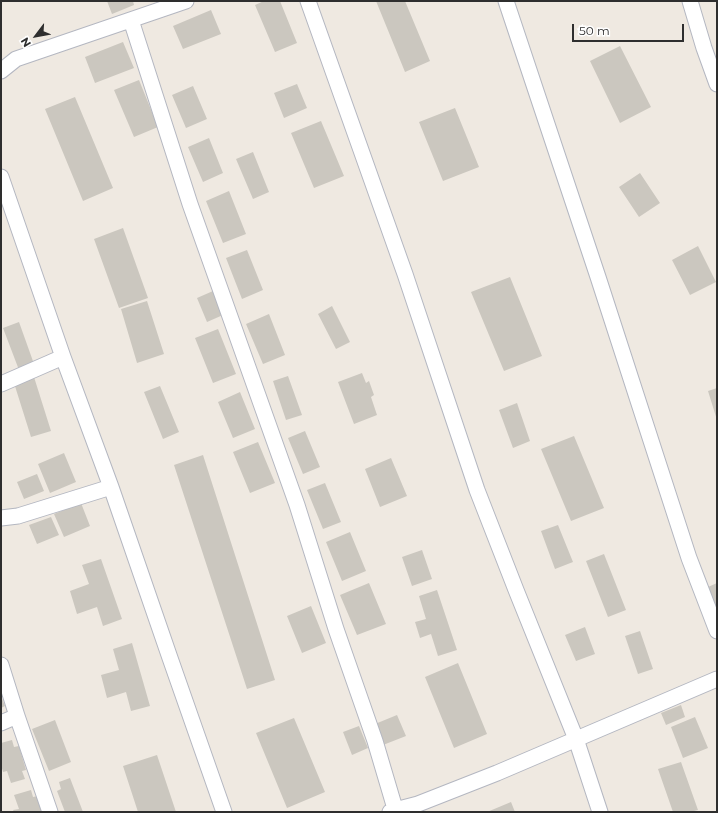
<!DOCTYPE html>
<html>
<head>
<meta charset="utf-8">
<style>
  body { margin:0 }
  #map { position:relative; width:718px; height:813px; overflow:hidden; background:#efe9e1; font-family:Montserrat,sans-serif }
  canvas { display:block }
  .frame { position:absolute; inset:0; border:2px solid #2e2e2e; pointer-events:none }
  .north { position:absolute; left:16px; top:16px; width:40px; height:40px; -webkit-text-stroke:3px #fff; paint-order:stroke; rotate:238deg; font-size:11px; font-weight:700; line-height:16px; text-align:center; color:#2e2e2e }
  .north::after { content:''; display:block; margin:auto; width:14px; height:18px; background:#2e2e2e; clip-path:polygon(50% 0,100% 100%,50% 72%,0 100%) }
  .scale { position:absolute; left:572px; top:24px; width:112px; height:18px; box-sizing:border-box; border:2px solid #2e2e2e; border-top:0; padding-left:5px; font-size:12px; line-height:14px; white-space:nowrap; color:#2e2e2e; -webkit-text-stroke:3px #fff; paint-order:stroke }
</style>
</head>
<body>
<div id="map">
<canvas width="718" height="813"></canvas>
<div class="frame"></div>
<div class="north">N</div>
<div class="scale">50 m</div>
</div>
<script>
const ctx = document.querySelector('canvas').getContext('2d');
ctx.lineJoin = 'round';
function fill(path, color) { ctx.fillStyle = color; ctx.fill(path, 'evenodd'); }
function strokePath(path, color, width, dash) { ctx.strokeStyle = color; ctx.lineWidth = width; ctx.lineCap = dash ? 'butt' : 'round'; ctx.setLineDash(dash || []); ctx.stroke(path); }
const building = new Path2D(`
  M107,1h26l1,4 -22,9z
  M264,1h16l17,42 -22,9 -20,-47z
  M376,1h29l25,60 -25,11z
  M211,10l10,24 -38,15 -10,-23z
  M123,42l11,26 -39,15 -10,-26z
  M620,46l31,61 -31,16 -30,-62z
  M139,80l19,47 -24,10 -20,-47z
  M297,84l10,24 -23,10 -10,-25z
  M193,86l14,33 -21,9 -14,-33z
  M75,97l38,91 -30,13 -38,-92z
  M455,108l24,59 -36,14 -24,-59z
  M321,121l23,55 -30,12 -23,-55z
  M209,138l14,35 -20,9 -15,-35z
  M253,152l16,40 -16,7 -17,-40z
  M640,173l20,30 -21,14 -20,-30z
  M229,191l17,43 -23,9 -17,-42z
  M123,228l25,70 -29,10 -25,-69z
  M698,246l18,36 -26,13 -18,-35z
  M247,250l16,40 -21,9 -16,-41z
  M510,277l32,79 -38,15 -33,-79z
  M213,291l10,24 -16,7 -10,-24z
  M147,301l17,53 -27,9 -16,-54z
  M332,306l18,36 -14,7 -18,-35z
  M269,314l16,41 -22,9 -17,-40z
  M19,322l15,42 -15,6 -16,-42z
  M218,329l18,45 -23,9 -18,-45z
  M362,373l4,10 3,-2 5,14 -3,2 6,18 -23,9 -16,-42z
  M288,376l14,39 -16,5 -13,-39z
  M34,377l17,54 -20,6 -17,-54z
  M160,386l19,46 -16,7 -19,-47z
  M717,388v32l-9,-29z
  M240,392l15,37 -22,9 -15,-36z
  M517,403l13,38 -17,7 -14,-38z
  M305,431l15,36 -17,7 -15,-36z
  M574,436l30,72 -33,13 -30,-72z
  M258,442l17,41 -25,10 -17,-41z
  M64,453l12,29 -26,11 -12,-29z
  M203,455l72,225 -28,9 -73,-224z
  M391,458l16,38 -27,11 -15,-38z
  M37,474l7,17 -20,8 -7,-17z
  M325,483l16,39 -18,7 -16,-39z
  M81,503l9,23 -26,11 -10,-23z
  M51,517l8,18 -22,9 -8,-19z
  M558,525l15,37 -18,7 -14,-38z
  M350,532l16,39 -24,10 -16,-39z
  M422,550l10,29 -20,7 -10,-29z
  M604,554l22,56 -18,7 -22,-56z
  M101,559l21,60 -19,7 -6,-19 -20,7 -7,-23 19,-7 -7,-19z
  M369,583l17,41 -29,11 -17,-40z
  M717,583v26l-9,-22z
  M437,590l20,60 -19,6 -7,-22 -11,4 -5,-16 11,-3 -7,-23z
  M311,606l15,37 -24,10 -15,-37z
  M585,627l10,27 -19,7 -11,-26z
  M640,631l13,38 -15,5 -13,-38z
  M132,643l18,63 -19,5 -5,-19 -19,6 -6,-23 18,-5 -6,-21z
  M458,663l29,71 -33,14 -29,-71z
  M1,696l4,10 -4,2z
  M681,705l4,12 -19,8 -5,-12z
  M397,715l9,21 -23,9 -8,-21z
  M695,717l13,31 -25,10 -12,-31z
  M294,718l31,74 -38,16 -31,-75z
  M55,720l16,42 -22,9 -17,-42z
  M359,726l9,22 -16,7 -9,-23z
  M12,740l2,7 5,-1 7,24 -4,1 3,8 -14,4 -4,-12 -4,1 -2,-7v-8l1,-1 -1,-13z
  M157,755l19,57h-38l-15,-46z
  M681,762l17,48 -8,2h-17l-15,-43z
  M70,778l13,34h-18l-8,-21 4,-2 -2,-7z
  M31,790l2,7 5,-1 5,16h-29l-1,-2 6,-1 -5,-14z
  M511,802l4,10h-28z`);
const minor = new Path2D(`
  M308,1l97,273 72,216 39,100 60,149 24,73
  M506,1l92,276 91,281 28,73
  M690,1l14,47 13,36
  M131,20l59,184 107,301 39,124 39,112 21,71
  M1,71l15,-12 170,-58
  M1,177l62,180 48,130 59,171 54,154
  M1,384l62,-27
  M1,518l17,-2 93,-29
  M1,665l16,51 33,96
  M1,723l16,-7
  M390,812l5,-2 23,-6 79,-31 220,-94`);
fill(building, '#cbc7bf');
strokePath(minor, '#b4b7c1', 17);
strokePath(minor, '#fff', 15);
</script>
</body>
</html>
